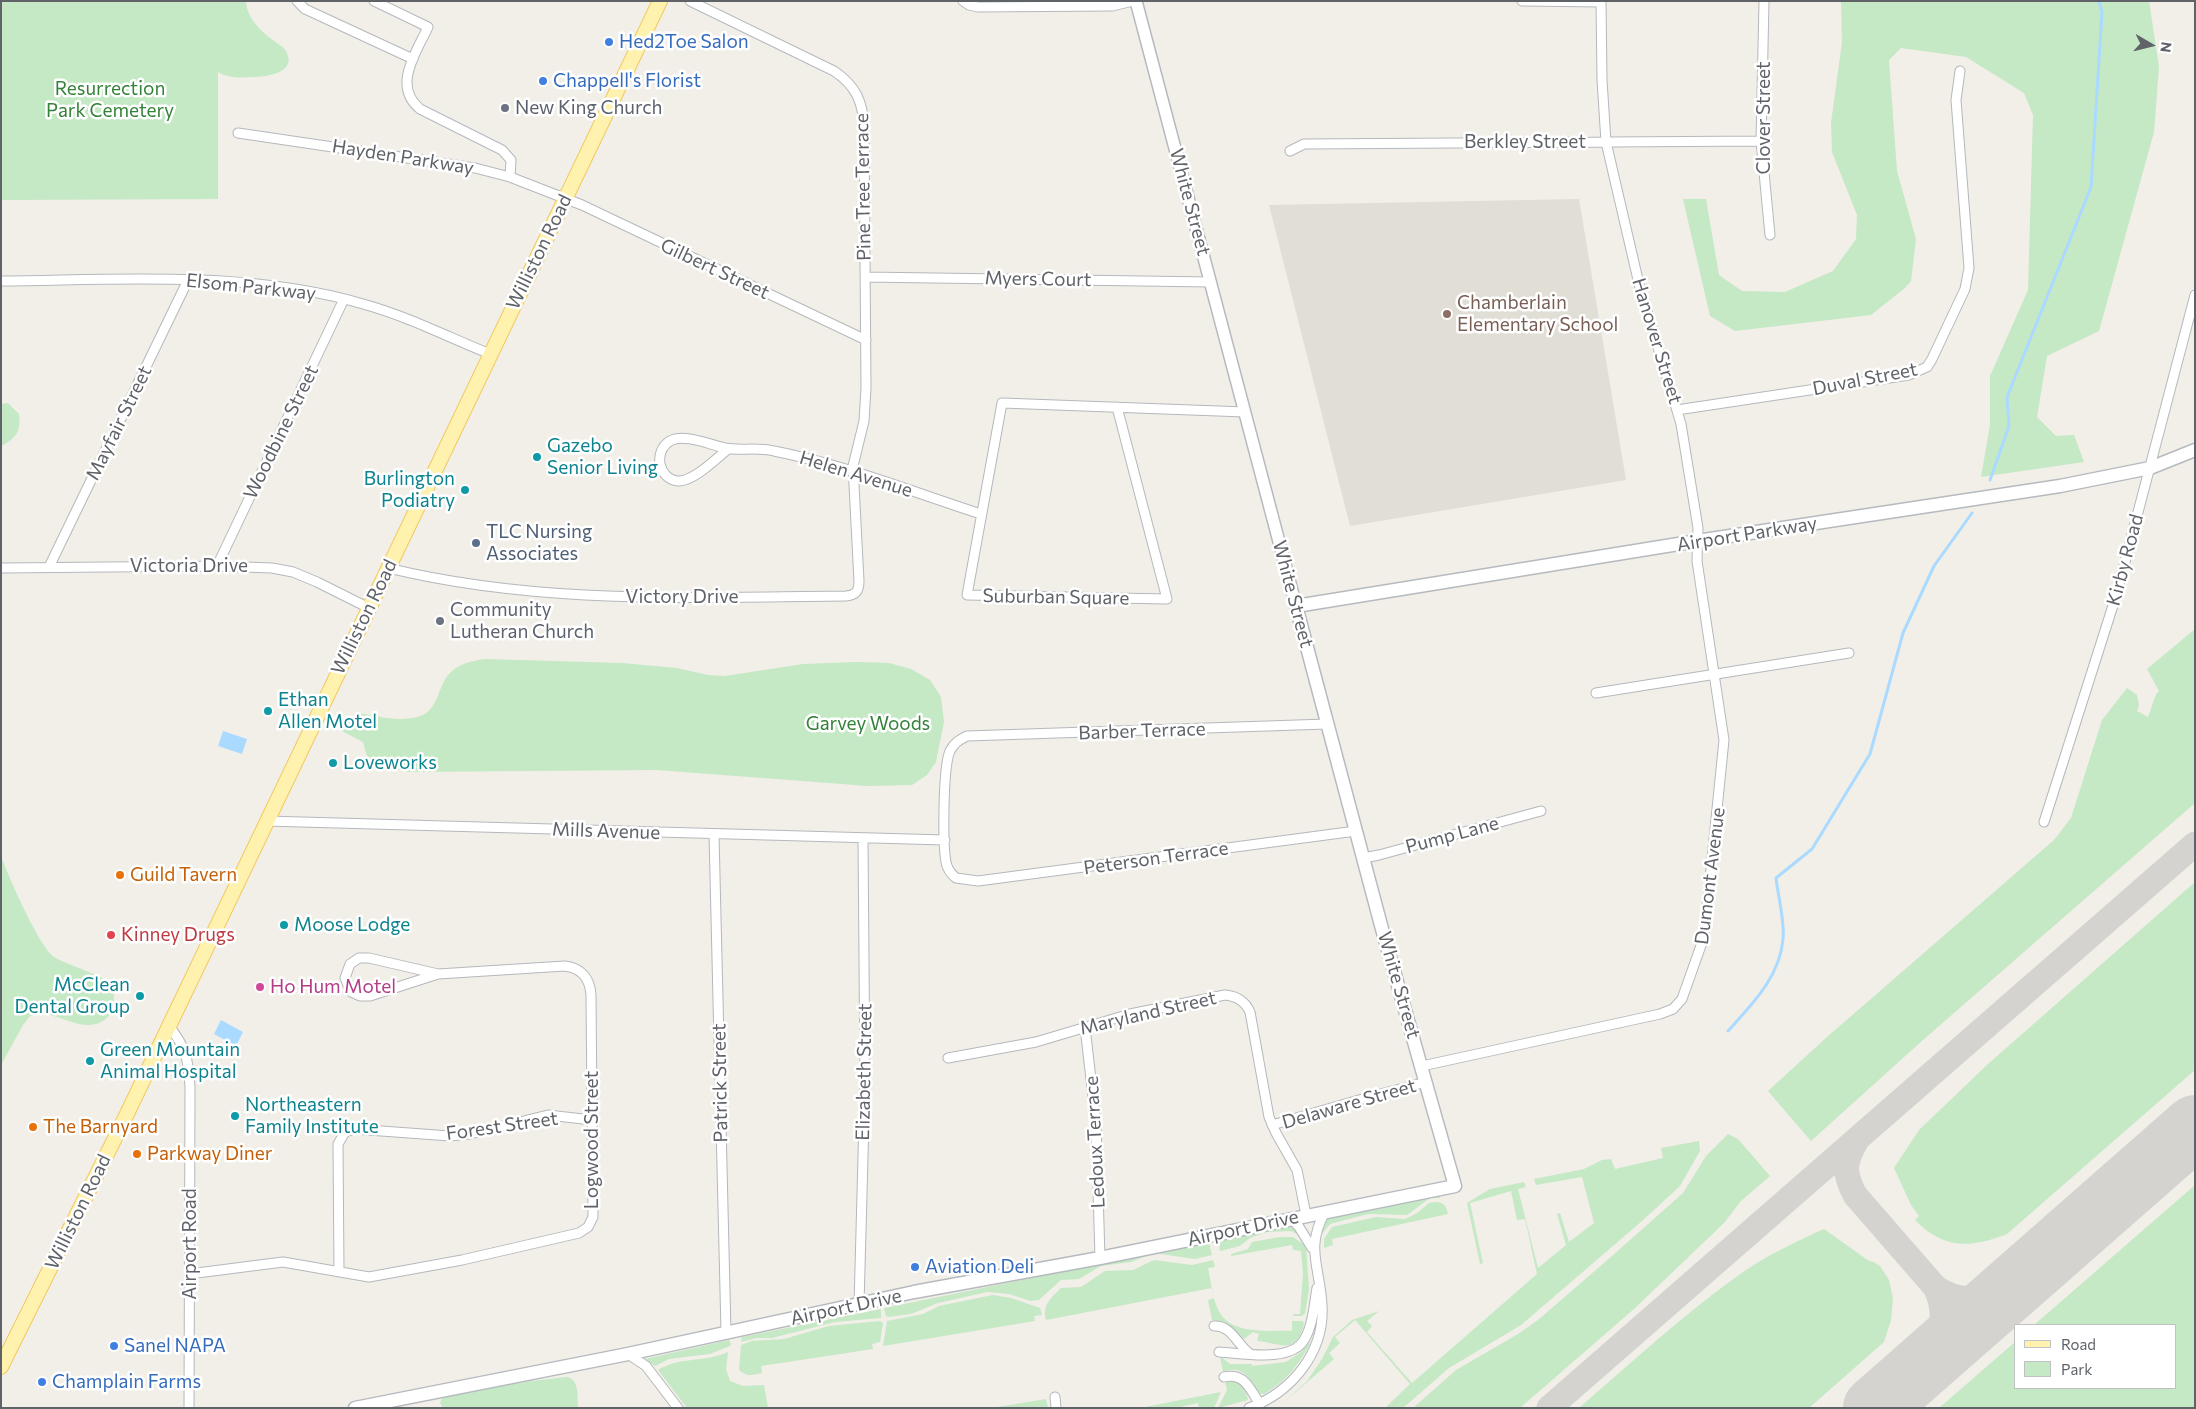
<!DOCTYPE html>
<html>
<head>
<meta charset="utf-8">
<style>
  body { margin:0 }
  #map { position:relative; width:2196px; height:1409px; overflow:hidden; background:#f1efe8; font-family:Commissioner,sans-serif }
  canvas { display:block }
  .frame { position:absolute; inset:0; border:2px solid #5f6368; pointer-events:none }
  .legend { position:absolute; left:2014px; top:1324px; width:162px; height:65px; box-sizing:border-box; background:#fff; border:1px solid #bfc1c3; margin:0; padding:6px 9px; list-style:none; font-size:15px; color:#5f6368 }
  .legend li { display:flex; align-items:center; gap:10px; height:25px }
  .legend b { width:25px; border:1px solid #bfc1c3 }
  .north { position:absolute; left:2126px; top:20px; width:50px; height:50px; -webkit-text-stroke:4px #fff; paint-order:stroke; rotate:98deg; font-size:14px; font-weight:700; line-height:20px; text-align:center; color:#5f6368 }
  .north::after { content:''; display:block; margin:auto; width:18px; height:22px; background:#5f6368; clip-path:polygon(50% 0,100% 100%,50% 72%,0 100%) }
</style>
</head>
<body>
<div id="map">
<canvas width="2196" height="1409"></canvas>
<div class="frame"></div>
<ul class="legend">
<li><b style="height:6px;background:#fff2af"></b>Road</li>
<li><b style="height:14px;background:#c5e8c5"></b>Park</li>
</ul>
<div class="north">N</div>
</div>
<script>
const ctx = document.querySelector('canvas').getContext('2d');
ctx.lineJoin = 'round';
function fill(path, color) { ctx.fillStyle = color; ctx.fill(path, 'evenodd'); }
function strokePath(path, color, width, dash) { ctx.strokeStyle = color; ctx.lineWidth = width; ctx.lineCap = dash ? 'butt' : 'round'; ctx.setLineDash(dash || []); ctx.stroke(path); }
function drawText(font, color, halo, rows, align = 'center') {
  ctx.font = font + ' Commissioner,sans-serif'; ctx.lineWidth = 5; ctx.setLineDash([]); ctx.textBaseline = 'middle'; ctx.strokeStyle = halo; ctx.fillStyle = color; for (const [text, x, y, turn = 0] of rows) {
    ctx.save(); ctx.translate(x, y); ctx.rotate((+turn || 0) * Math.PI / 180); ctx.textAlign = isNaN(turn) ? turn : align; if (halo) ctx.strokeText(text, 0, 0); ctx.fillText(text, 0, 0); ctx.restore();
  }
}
const education = new Path2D(`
  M1579,199l47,281 -276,46 -81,-321z`);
const green = new Path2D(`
  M1,1h245c1,18 15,30 28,40 4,3 10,6 12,10 12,22 -20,26 -34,26 -12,1 -24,1 -34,-5v127l-217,1z
  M1841,1h308l10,66 -5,65 -55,199 -52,25 -10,61 19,19 18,-1 10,27 -103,15 9,-52v-49l38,-86 5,-175 -9,-22 -58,-36 -65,-9 -12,12 8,111 19,68 -5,42 -6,7 -34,27 -136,16 -25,-15 -27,-117h23l13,76 23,16 43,1 48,-21 23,-32 1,-24 -25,-63 -1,-29 11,-81z
  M8,403l11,11c2,17 -2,24 -18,32v-42z
  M2195,629v174l-272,237 -112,101 -43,-50 59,-54 227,-197 17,-22 31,-98 25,-32 10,7 2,10 -2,6 11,6c4,-9 5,-20 11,-26l-12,-22z
  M485,659l137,4 55,5 31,7 17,1 78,-12 53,-2 33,1 22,6 19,11 11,17 3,25 -8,40 -9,13 -15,10 -44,1 -211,-16 -248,2 -27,-6 -15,-10 -4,-14 -23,-12 18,-17c20,3 42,10 62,3 19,-6 18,-32 30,-43 10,-10 22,-12 35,-14z
  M1,856c7,20 38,90 53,101 13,8 52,19 57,28 6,12 3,31 -10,37 -20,10 -40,-8 -60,-8 -3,0 -7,1 -11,2l-7,9 -22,40z
  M2195,882v188l-188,164c-36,14 -63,16 -92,-14l4,-4 -8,-11 -17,-37 25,-38 69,-66z
  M1728,1134l10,5 32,37 -29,25 -17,22 -89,85 -115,100h-107l43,-38 62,-36 20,-14 74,-64 71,-63 23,-37z
  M1699,1141l1,10 -20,35 -38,35 -121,104 -72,43 -46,40h-18l25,-24 -55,-64 -20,17 5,6 -11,10 5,6 -51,44 24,-22 15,-22 11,-22 19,-17 27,-9 -12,10 5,5 -5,6 45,51 125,-109 -12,-55 -8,1 -6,-29 -41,12 13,60 -3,1 -13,-61 23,-14 34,-7 2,5 -8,2 20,79 28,-23 -9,-31 3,-1 9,29 25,-19 -12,-46 -46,8 -2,-6 50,-10 18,-9 9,-1 4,10 48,-11 -2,-10z
  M2195,1185v223h-256l76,-66v46h160v-63h-141z
  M1437,1195l3,1v2h-10l-23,17 -39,-1 -38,10 -8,10h-4l7,-14 4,-3z
  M1435,1202c10,0 11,4 13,12l-116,25 1,6 -9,3v-9l8,-12 44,-10 29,2 12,-6 12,-10z
  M1285,1226l9,2 6,7 -10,-4 -24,1 -16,6 -10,8 -20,5 -1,-8 5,-4z
  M1824,1229l45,32 5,1 6,4 9,14 4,18 -2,22 -7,22 -75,66h-230c54,-47 106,-95 164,-136 25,-17 54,-31 81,-43z
  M1280,1237h13l13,9 3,43 -4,24 -3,3h-9v-2h7l3,-40 -2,-23 -8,-1 -1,-5 -61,11v-2l17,-5 4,-7z
  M1204,1243h5l3,12 -17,4 -41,-6 -23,9 -30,4 -22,13 -18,1 -22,20 -8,1 -22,-7 -22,-2 -49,11 -27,11 -23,3 -2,-1 -2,-8z
  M1154,1260l38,5 21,-5 2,7 -7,1c3,13 4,27 9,39 11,29 50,23 75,24v-10h11l1,3c-8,32 -24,19 -47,17l2,-7 -6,-2 -9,7 -18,-16 -14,-3 -4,-20 6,-2 -2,-10 -166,32c-4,-15 5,-22 15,-32l20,-1 24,-16 28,-1z
  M993,1295l18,3 26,9 3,1 2,7 -8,1 1,5 -152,25 4,-25 36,-7 16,-8z
  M881,1309v9l-46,4 -63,16h-16l-15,4 1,-5z
  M880,1321l3,2 -3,19 -8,2 1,5 -112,17 1,7c-9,2 -16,4 -23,-3l2,-25 11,-4 32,-2 45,-13z
  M729,1340l2,4 -1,2 -20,8 -41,5 -14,7 -10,-7z
  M1308,1343l2,1c-12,22 -25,38 -46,50l-6,-1c-8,-15 -16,-29 -35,-21l-3,-16 10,8h22v2l34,-4 15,-10z
  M728,1352l-2,17 4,12 13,5 21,-1 4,23h-81l-29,-38c23,-14 46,-7 70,-18z
  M567,1377c13,3 10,20 11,31h-135l-3,-5 2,-5c41,-10 83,-17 125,-21z
  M1234,1380c7,3 13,12 14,20l-30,8 9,-18 -2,-9z
  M1221,1392l-7,16h-15l-1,-5 -23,5h-35z
  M1046,1399l2,9h-57z`);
const water = new Path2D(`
  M223,731l24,8 -5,15 -24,-8z
  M221,1020l22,12 -7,14 -22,-12z`);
const stream = new Path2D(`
  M1990,480l19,-54 -2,-29 84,-210 11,-175 -3,-11
  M1728,1031c24,-27 52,-54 55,-92 2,-17 -5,-43 -7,-61l36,-29 58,-95 33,-121 31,-67 38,-53`);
const taxiway = new Path2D(`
  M1857,1140c-13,22 -14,32 -2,55l80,92c31,22 56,9 86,-7
  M1909,1377c24,-28 45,-52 26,-90
  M1549,1408l646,-564`);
const runway = new Path2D(`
  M1875,1408l320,-281`);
const minor = new Path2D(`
  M297,1l8,8 108,50
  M374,1l54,26c-12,26 -36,59 -8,82l82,41 9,10 -1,17
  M963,1l6,4 9,2 134,-1 21,-5
  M1522,1l79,1
  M1764,1l-3,140 9,94
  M238,133l237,35 35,9 72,28 284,135
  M1290,151l14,-7 457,-3
  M865,277l346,5
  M1,281c120,-1 245,-11 362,23 44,12 85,33 127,50
  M1117,407l50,192 -200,-4 35,-192 243,9
  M1677,410l232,-35 18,-8 5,-8 33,-70 4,-21 -13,-168 4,-29
  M728,449c-11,9 -35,33 -50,32 -20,-2 -25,-30 -8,-40 15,-8 40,4 55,7 15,3 33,-1 49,3 71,14 139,41 207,63
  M217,566l127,-267
  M49,567l139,-287
  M1,568l216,-2 55,2 21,4 24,10 52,26
  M388,568c152,37 303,29 458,28 10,-1 13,-5 13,-15l-6,-115 11,-45 2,-33 -2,-261c-1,-26 -9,-42 -30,-56l-144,-70
  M1596,693l253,-40
  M1327,724l-360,12c-8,4 -13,7 -17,15 -7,15 -8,99 -3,115 2,5 5,9 9,12l22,3 378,-50
  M266,821l679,19
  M2044,822l72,-226 79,-301
  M714,834l12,498
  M1363,858l16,-3 162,-44
  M169,1026c18,23 19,33 21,61l-1,321
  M1085,1027l11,96 4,135
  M948,1058l88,-16 94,-28 95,-19c12,1 20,6 25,17l19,105 7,16 21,37 9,45
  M1422,1066l238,-52 13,-5 9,-10 22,-62 20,-197 -27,-179 1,-33 -17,-104 -42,-140 -33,-142 -4,-62 -1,-79
  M1272,1125l94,-27 60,-16
  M1291,1218l8,9 13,21
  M339,1272l-1,-128 7,-12 9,-3 96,7 20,-2 78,-19 44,5
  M189,1274l94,-12 86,15 93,-17 117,-27 9,-6 5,-10 -2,-222c-1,-16 -9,-27 -26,-29l-127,8 -69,-16h-10l-9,6 -5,14 6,14 9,4h10l68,-22
  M859,1305l6,-222 -2,-245
  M1214,1326c17,-1 23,18 35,27
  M1219,1352c23,1 71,11 85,-12 9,-14 10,-36 13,-52
  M628,1354l18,12 32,42
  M1224,1377c21,-5 26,13 36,27
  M1055,1397l1,11
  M1249,1408c43,-16 76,-56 73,-103 -2,-38 -17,-57 3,-93`);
const tertiary = new Path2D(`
  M1136,1l160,605`);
const secondary = new Path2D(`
  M355,1408l273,-54 286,-62 186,-34 355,-72 -73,-257 -86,-323 401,-65 363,-55 90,-18 45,-18`);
const primary = new Path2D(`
  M1,1367l124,-249 535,-1117`);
const markers = [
  [609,42,5,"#3f7fe0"],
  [543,81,5,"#3f7fe0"],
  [505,108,5,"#6b7280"],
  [1447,314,5,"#8d6e63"],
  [537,457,5,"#0f9aa8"],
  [465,490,5,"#0f9aa8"],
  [476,543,5,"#5c6f8a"],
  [440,621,5,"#6b7280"],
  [268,711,5,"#0f9aa8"],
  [333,763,5,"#0f9aa8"],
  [120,875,5,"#e8710a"],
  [284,925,5,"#0f9aa8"],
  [111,935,5,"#e0444e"],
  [260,987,5,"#d1479c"],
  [140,996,5,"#0f9aa8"],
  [90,1061,5,"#0f9aa8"],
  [235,1116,5,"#0f9aa8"],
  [33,1127,5,"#e8710a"],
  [137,1154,5,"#e8710a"],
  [915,1267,5,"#3f7fe0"],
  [114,1346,5,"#3f7fe0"],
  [42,1382,5,"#3f7fe0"]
];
const shopNames = [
  ["Hed2Toe Salon",619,42],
  ["Chappell's Florist",553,81],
  ["Aviation Deli",925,1267],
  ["Sanel NAPA",124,1346],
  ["Champlain Farms",52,1382]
];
const parkNames = [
  ["Resurrection",110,89],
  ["Park Cemetery",110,111],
  ["Garvey Woods",868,724]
];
const worshipNames = [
  ["New King Church",515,108],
  ["Community",450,610],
  ["Lutheran Church",450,632]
];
const streetNames = [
  ["Clover Street",1764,118,-90],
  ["Berkley Street",1525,142],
  ["Hayden Parkway",403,157,9],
  ["Pine Tree Terrace",863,187,-91],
  ["White Street",1190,202,75],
  ["Williston Road",539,252,-64],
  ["Gilbert Street",715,269,25],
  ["Myers Court",1038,279,1],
  ["Elsom Parkway",251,287,6],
  ["Hanover Street",1657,341,73],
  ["Duval Street",1865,379,-11],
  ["Mayfair Street",119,423,-64],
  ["Woodbine Street",281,432,-64],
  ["Helen Avenue",856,474,17],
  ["Airport Parkway",1747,534,-9],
  ["Kirby Road",2125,560,-75],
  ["Victoria Drive",189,566],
  ["White Street",1293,594,75],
  ["Victory Drive",682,597],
  ["Suburban Square",1056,597,1],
  ["Williston Road",364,617,-64],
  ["Barber Terrace",1142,731,-2],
  ["Mills Avenue",606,831,2],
  ["Pump Lane",1452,835,-15],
  ["Peterson Terrace",1156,858,-8],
  ["Dumont Avenue",1710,876,-83],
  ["White Street",1399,985,74],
  ["Maryland Street",1148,1013,-13],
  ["Elizabeth Street",864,1072,-89],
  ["Patrick Street",720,1083,-91],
  ["Delaware Street",1349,1104,-16],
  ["Forest Street",502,1126,-8],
  ["Logwood Street",592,1140,-90],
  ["Ledoux Terrace",1095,1142,-93],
  ["Williston Road",78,1212,-64],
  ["Airport Drive",1243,1228,-12],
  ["Airport Road",190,1244,-90],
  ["Airport Drive",846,1307,-12]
];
const educationNames = [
  ["Chamberlain",1457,303],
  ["Elementary School",1457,325]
];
const cultureNames = [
  ["Gazebo",547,446],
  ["Senior Living",547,468],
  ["Burlington",455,479,"right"],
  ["Podiatry",455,501,"right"],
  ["Ethan",278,700],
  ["Allen Motel",278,722],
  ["Loveworks",343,763],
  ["Moose Lodge",294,925],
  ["McClean",130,985,"right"],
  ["Dental Group",130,1007,"right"],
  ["Green Mountain",100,1050],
  ["Animal Hospital",100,1072],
  ["Northeastern",245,1105],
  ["Family Institute",245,1127]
];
const serviceNames = [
  ["TLC Nursing",486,532],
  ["Associates",486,554]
];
const foodNames = [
  ["Guild Tavern",130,875],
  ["The Barnyard",43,1127],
  ["Parkway Diner",147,1154]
];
const healthNames = [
  ["Kinney Drugs",121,935]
];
const hotelNames = [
  ["Ho Hum Motel",270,987]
];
fill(education, '#e1ded6');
fill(green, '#c5e8c5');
fill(water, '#aadaff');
strokePath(stream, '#aadaff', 3);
strokePath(taxiway, '#d4d3d0', 25);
strokePath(runway, '#d4d3d0', 64);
strokePath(minor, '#b5b8bc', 11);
strokePath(tertiary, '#b5b8bc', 14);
strokePath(secondary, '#b6babf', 15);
strokePath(primary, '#f2c960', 16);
strokePath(minor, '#fff', 9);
strokePath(tertiary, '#fff', 11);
strokePath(secondary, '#fff', 12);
strokePath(primary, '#fff2af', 14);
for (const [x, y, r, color] of markers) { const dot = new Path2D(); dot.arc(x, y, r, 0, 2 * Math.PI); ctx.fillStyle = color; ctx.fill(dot); strokePath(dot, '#fff', 2); }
drawText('19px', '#366cbe', '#fff', shopNames, 'left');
drawText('19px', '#348238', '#fff', parkNames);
drawText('19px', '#5b616d', '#fff', worshipNames, 'left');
drawText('19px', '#5f6368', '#fff', streetNames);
drawText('19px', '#785e54', '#fff', educationNames, 'left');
drawText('19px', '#0d838f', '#fff', cultureNames, 'left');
drawText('19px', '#4e5e75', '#fff', serviceNames, 'left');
drawText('19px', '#c56008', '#fff', foodNames, 'left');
drawText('19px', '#be3a42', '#fff', healthNames, 'left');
drawText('19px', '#b23c85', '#fff', hotelNames, 'left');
</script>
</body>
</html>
